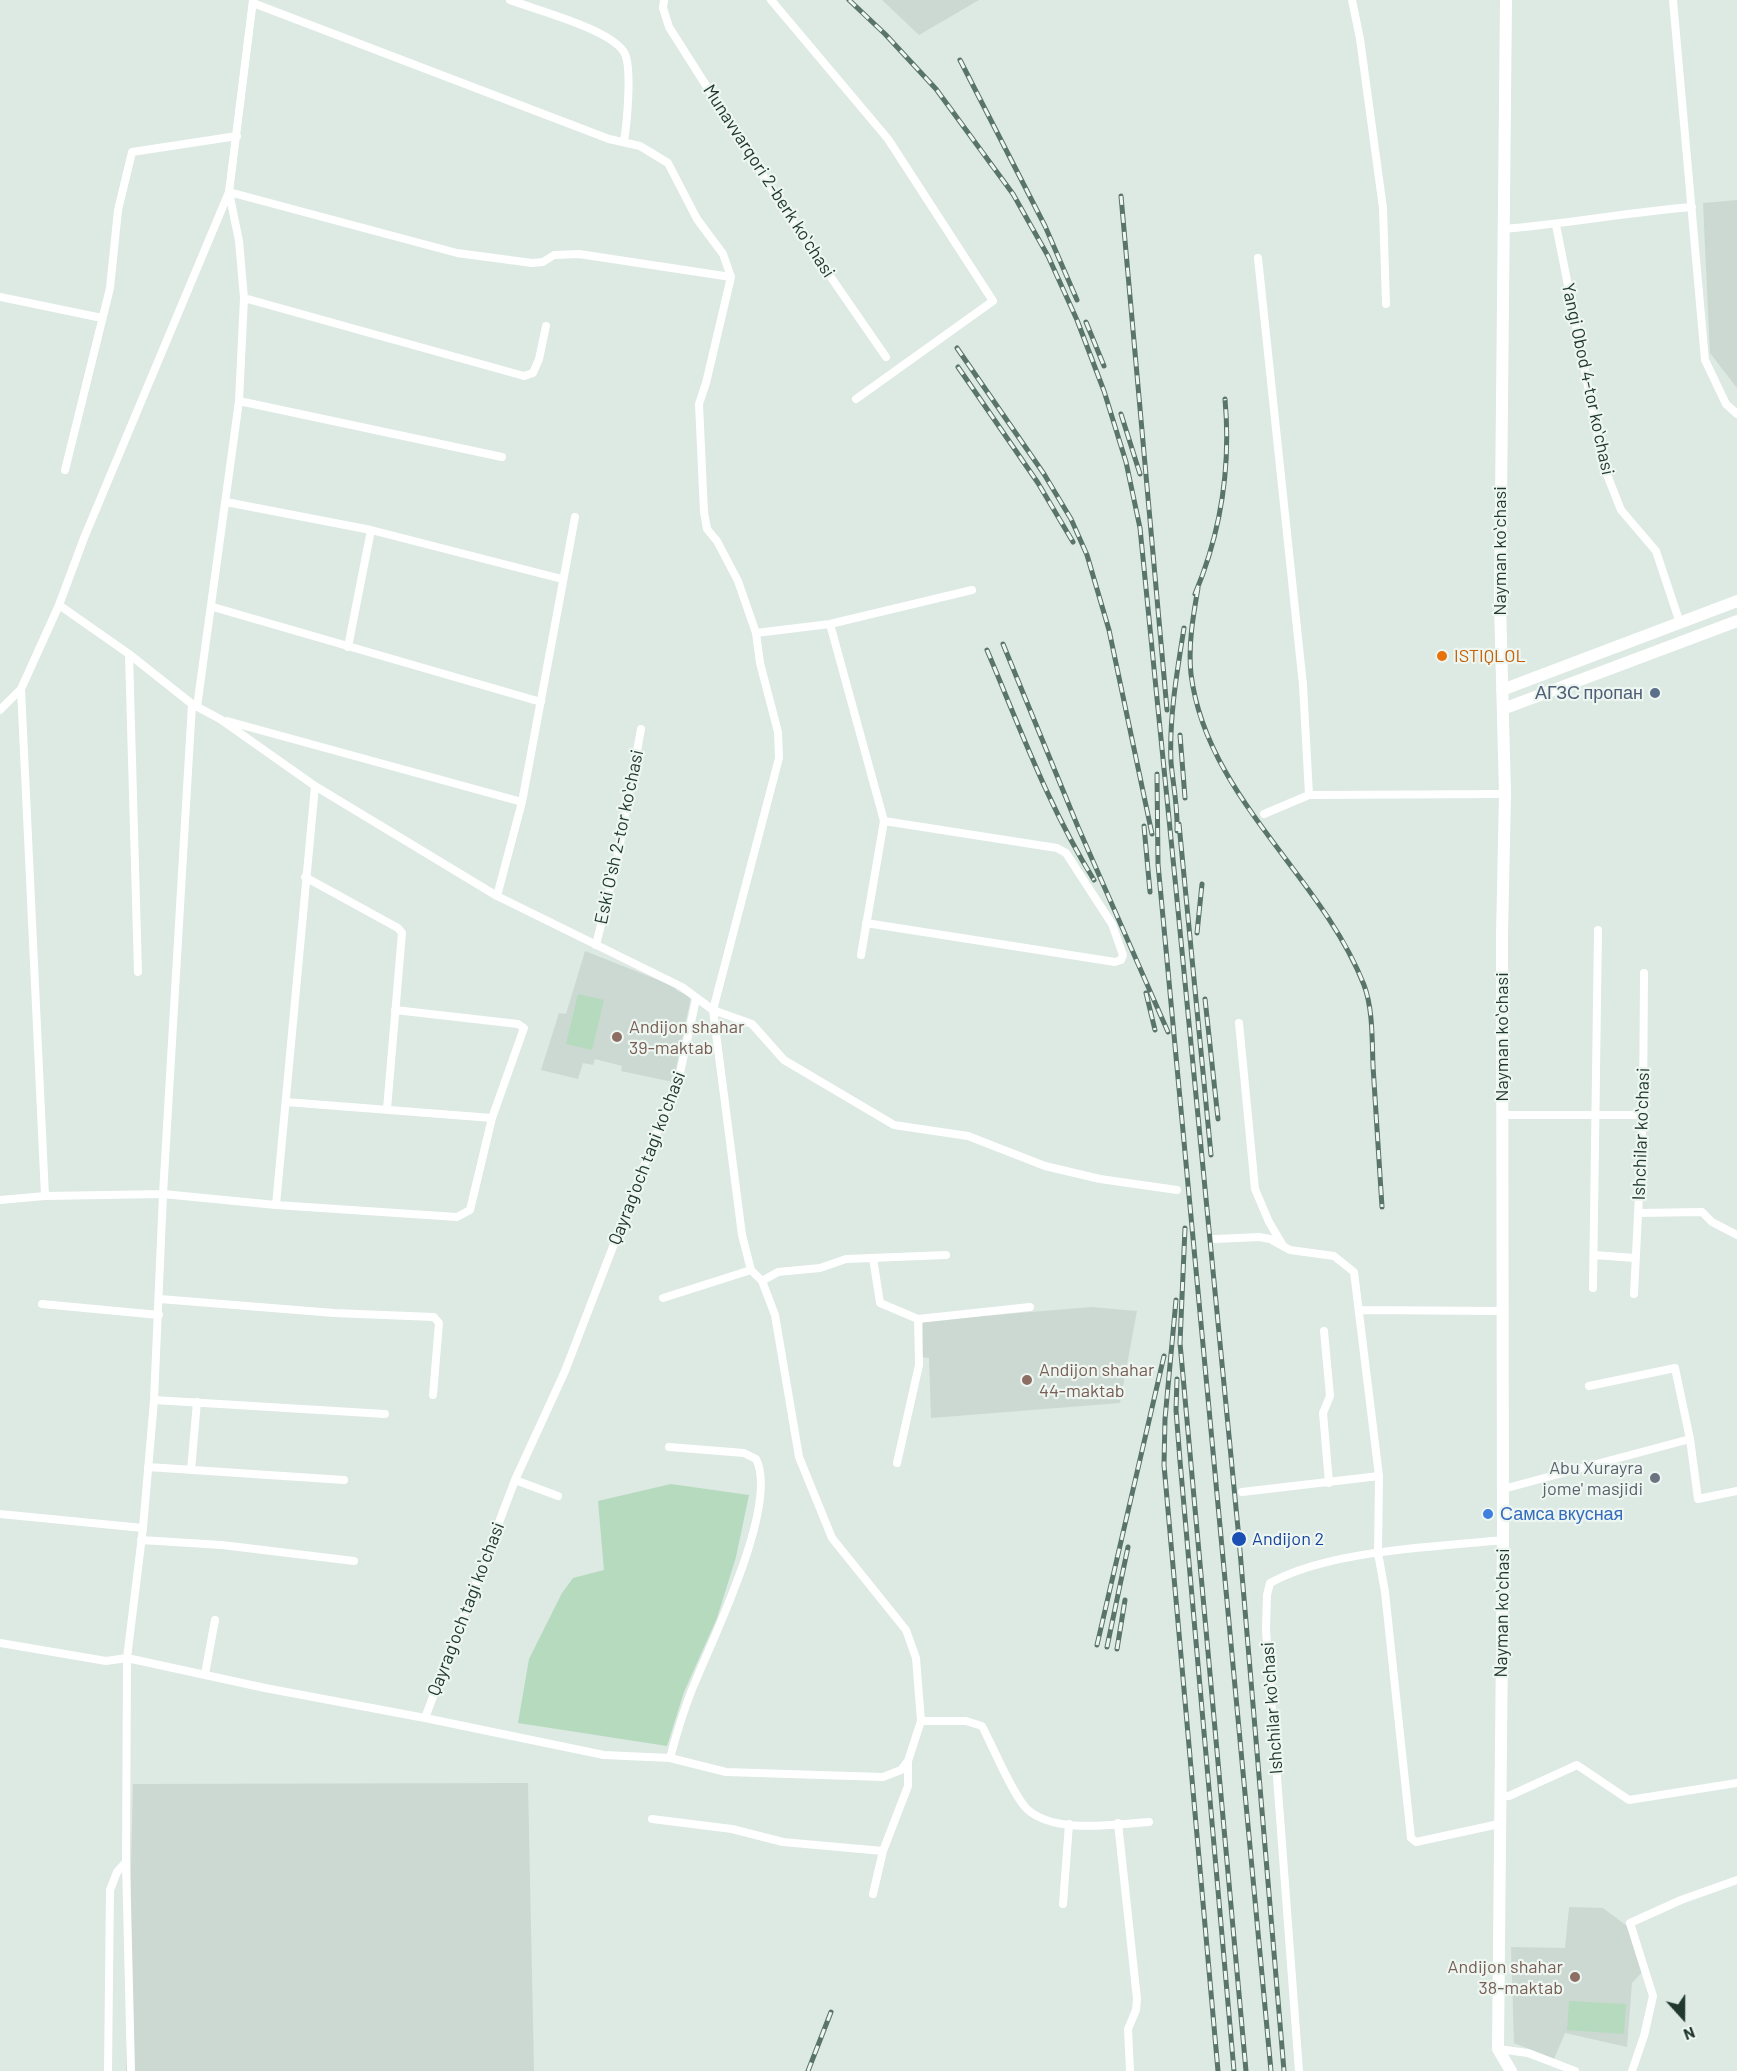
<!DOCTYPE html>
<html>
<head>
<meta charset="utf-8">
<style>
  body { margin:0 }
  #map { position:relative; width:1737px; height:2071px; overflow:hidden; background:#dde9e3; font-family:Barlow,sans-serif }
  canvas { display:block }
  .north { position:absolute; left:1653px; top:1987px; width:60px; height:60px; -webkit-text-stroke:4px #eef6f1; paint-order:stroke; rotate:159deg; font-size:16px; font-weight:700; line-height:24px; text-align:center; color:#203830 }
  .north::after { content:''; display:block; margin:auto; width:21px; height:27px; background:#203830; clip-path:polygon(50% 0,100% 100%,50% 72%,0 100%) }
</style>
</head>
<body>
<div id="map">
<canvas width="1737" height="2071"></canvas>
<div class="north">N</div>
</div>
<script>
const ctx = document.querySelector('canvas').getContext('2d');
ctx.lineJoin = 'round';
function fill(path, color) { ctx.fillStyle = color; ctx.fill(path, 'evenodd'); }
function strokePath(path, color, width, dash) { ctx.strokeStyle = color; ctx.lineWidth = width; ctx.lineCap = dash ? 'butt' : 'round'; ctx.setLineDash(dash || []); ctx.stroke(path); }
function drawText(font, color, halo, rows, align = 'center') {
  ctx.font = font + ' Barlow,sans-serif'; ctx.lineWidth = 4.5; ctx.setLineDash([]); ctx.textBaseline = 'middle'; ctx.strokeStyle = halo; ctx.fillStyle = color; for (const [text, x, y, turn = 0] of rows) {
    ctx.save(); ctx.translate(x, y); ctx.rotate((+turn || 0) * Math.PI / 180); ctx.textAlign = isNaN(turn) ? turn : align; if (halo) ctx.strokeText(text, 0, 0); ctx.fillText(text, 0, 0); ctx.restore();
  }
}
const built = new Path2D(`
  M882,0h97l-60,35z
  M1737,200v188l-27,-35 -7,-150z
  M585,951l91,36v3l15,7 -18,85 -52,-11 1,-5 -27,-7 -2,6 -10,-2 -5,16 -37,-9 18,-57 7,1z
  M1091,1307l46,4 -17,92 -189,15 -2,-60 -7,-1 1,-36z
  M528,1783l6,288h-408l7,-287z
  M1569,1907l34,1 24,18 16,45 -11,12 -5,64 -62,-14 -11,26 -40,-16 -3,-96 54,1z`);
const green = new Path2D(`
  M578,994l26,6 -12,50 -26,-6z
  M671,1484l78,11 -13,62 -19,61 -33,74 -17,54 -149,-23 11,-64 33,-66 11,-15 31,-8 -6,-69z
  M1569,2001l57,3 -2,30 -57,-4z`);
const minor = new Path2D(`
  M510,0c26,10 104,30 115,54 7,15 2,69 -1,87
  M664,0l-1,8 6,19 121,191 96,139
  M771,0l117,139 105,162 -137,98
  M1352,0l8,39 23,169 3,96
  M1673,0l32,360 21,44 11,10
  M253,3l356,136 31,7 28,17 29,56 26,35 8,23 -25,106 -7,21 5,108 3,17 10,12 21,40 18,52 4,30 18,69 1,26 -66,252 29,225 9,35 11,11 13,34 24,142 33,81 74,92 10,28 5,63 -13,40 -7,9 -18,7 -157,-5 -56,-14 -66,-3 -179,-37 90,-238 50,-109 115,-298 16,-74
  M1556,225l48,242 17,43 35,41 24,72
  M1503,229c64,-5 126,-17 189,-22
  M1258,258l45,427 6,110 196,-1
  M0,297l102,21
  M244,298l280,78 9,-3 6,-14 7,-33
  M239,401l263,56
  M65,470l45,-182 8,-78 14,-58 105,-16
  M226,502l145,28 191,49
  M59,605l70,49 63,50 28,15 95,67 182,110 185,91 31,23 39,14 32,36 110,65 74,11 77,30 55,13 77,11
  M213,607l328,95
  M830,624l54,197 -23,134
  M756,633l74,-9 142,-34
  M348,647l23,-117
  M129,654l9,318
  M21,689l24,507
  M197,707l42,-306 5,-103 -5,-57 -10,-49 228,61 75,10 11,-1 11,-7 25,-1 152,23
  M0,710l21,-21 38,-84 25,-67 145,-346 24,-192
  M227,721l295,81
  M1264,814l45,-19
  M305,877l93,51 4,5 -15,176
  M497,896l25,-94 53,-285
  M866,923l249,39 6,-2 2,-5 -11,-31 -46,-71 -9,-5 -173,-27
  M596,945l21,-85 24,-131
  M1239,1023l16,166 14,33 13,22
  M286,1102l206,16
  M1501,1115h142
  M0,1200l45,-4 118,-2 113,11 39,-419
  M276,1205l181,12 13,-7 22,-92 32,-90 -6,-4 -123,-14
  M1638,1213l64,-1 10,10 25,13
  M1215,1239l44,-2 11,2 20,11 44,6 20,16 25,204 -137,16
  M1594,1255l41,3
  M873,1258l7,45 38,16 112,-12
  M762,1281l16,-9 42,-4 26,-9 100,-4
  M1593,1288l5,-358
  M1634,1294l9,-179 1,-142
  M663,1298l88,-28
  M160,1299l174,14 100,4 5,6 -6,72
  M42,1304l117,11
  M1359,1310l142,1
  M1324,1331l6,65 -7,17 6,70
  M1589,1386l86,-18 15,71 8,60 39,-8
  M154,1400l231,14
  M669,1447l75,6 12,6c23,44 -41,175 -60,221 -11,25 -19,52 -26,78
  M897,1463l22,-98 -1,-46
  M148,1467l196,13
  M191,1470l6,-68
  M1379,1476l-1,77 7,39 26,246 5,4 83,-18
  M515,1480l43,16
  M1503,1489l187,-50
  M0,1514l143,14
  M141,1540l81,5 132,16
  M0,1643l106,18 21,-3 138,30 160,30
  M205,1674l10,-54
  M921,1721h45l16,5c10,19 31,69 44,82 27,27 89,16 123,14
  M1499,1796h10l68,-31 52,35 108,-17
  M652,1819l80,10 51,13 100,9
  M1118,1823l19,176 -1,11 -8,19 2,42
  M873,1894l10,-43 25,-65v-25
  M1063,1904l6,-80
  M1498,2049l30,4 47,18
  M108,2071l2,-181 7,-18 9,-10
  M131,2071l-5,-209 1,-204 16,-130 11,-128 9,-206 29,-490
  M1299,2071l-33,-441 1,-35 3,-12c59,-33 165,-36 233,-43
  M1632,2071l12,-35 9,-40 -23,-73 51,-23 56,-20`);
const secondary = new Path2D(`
  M1506,0l-6,603 5,191 -3,141 1,605 -5,509 13,22
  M1502,690l235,-89
  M1503,709l234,-88`);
const rail = new Path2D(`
  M849,0l36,34 51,55 77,105 35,62 29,64 27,71 22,71 14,66 35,351 64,660 45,532
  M960,60l85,166 32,74
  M1121,196l46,514
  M1086,322l18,44
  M957,348l87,126 27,45 16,36 22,75 43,204
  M958,367l80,116 35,59
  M1121,414l19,60
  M1198,588c-5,29 -10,57 -7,86 15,122 130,201 173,311 9,24 8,55 9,81 3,47 6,94 9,141
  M1195,594c26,-62 36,-128 30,-195
  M1003,644l75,183 90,205
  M987,650c33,78 62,158 107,230
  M1180,735l5,63
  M1157,774l1,90 113,1207
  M1179,824l32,331
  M1144,826l6,66
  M1177,831c1,-24 -4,-46 -6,-69 -2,-44 6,-90 13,-134
  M1197,933l5,-49
  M1146,993l9,37
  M1205,999l13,120
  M1185,1228l-5,115 66,728
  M1176,1300l-11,119 -1,46 54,606
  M1177,1379l-1,31 4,51 54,610
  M1097,1645l67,-289
  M1107,1647l21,-100
  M1117,1649l8,-49
  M808,2071l23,-59`);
const markers = [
  [1442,656,6,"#e8710a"],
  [1655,693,6,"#5c6f8a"],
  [617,1037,6,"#8d6e63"],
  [1027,1380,6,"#8d6e63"],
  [1655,1478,6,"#6b7280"],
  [1488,1514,6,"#3f7fe0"],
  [1239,1539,8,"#1a4fb4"],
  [1575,1977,6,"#8d6e63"]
];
const streetNames = [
  ["Munavvarqori 2-berk koʻchasi",769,181,57],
  ["Yangi Obod 4-tor koʻchasi",1588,379,78],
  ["Nayman koʻchasi",1500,551,-90],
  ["Eski Oʻsh 2-tor koʻchasi",619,837,-78],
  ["Nayman koʻchasi",1502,1037,-90],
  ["Ishchilar koʻchasi",1641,1134,-88],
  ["Qayragʻoch tagi koʻchasi",647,1158,-69],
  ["Qayragʻoch tagi koʻchasi",466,1609,-69],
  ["Nayman koʻchasi",1502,1613,-89],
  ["Ishchilar koʻchasi",1272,1708,-94]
];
const foodNames = [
  ["ISTIQLOL",1454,656]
];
const serviceNames = [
  ["АГЗС пропан",1643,693]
];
const educationNames = [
  ["Andijon shahar",629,1027],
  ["39-maktab",629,1048],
  ["Andijon shahar",1039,1370],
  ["44-maktab",1039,1391],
  ["Andijon shahar",1563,1967,"right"],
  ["38-maktab",1563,1988,"right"]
];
const worshipNames = [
  ["Abu Xurayra",1643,1468],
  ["jome' masjidi",1643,1489]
];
const shopNames = [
  ["Самса вкусная",1500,1514]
];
const transitNames = [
  ["Andijon 2",1252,1539]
];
fill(built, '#ccd9d2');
fill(green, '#b6dabe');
strokePath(minor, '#fff', 8);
strokePath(secondary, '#fff', 12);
strokePath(rail, '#59746b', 5);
strokePath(rail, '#eef6f1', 3, [9]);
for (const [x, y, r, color] of markers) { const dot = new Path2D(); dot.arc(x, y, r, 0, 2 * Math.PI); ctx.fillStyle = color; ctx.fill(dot); strokePath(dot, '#eef6f1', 2); }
drawText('18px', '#203830', '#eef6f1', streetNames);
drawText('18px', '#c56008', '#eef6f1', foodNames, 'left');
drawText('18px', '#4e5e75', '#eef6f1', serviceNames, 'right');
drawText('18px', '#785e54', '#eef6f1', educationNames, 'left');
drawText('18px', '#5b616d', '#eef6f1', worshipNames, 'right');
drawText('18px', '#366cbe', '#eef6f1', shopNames, 'left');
drawText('18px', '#164399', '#eef6f1', transitNames, 'left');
</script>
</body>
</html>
